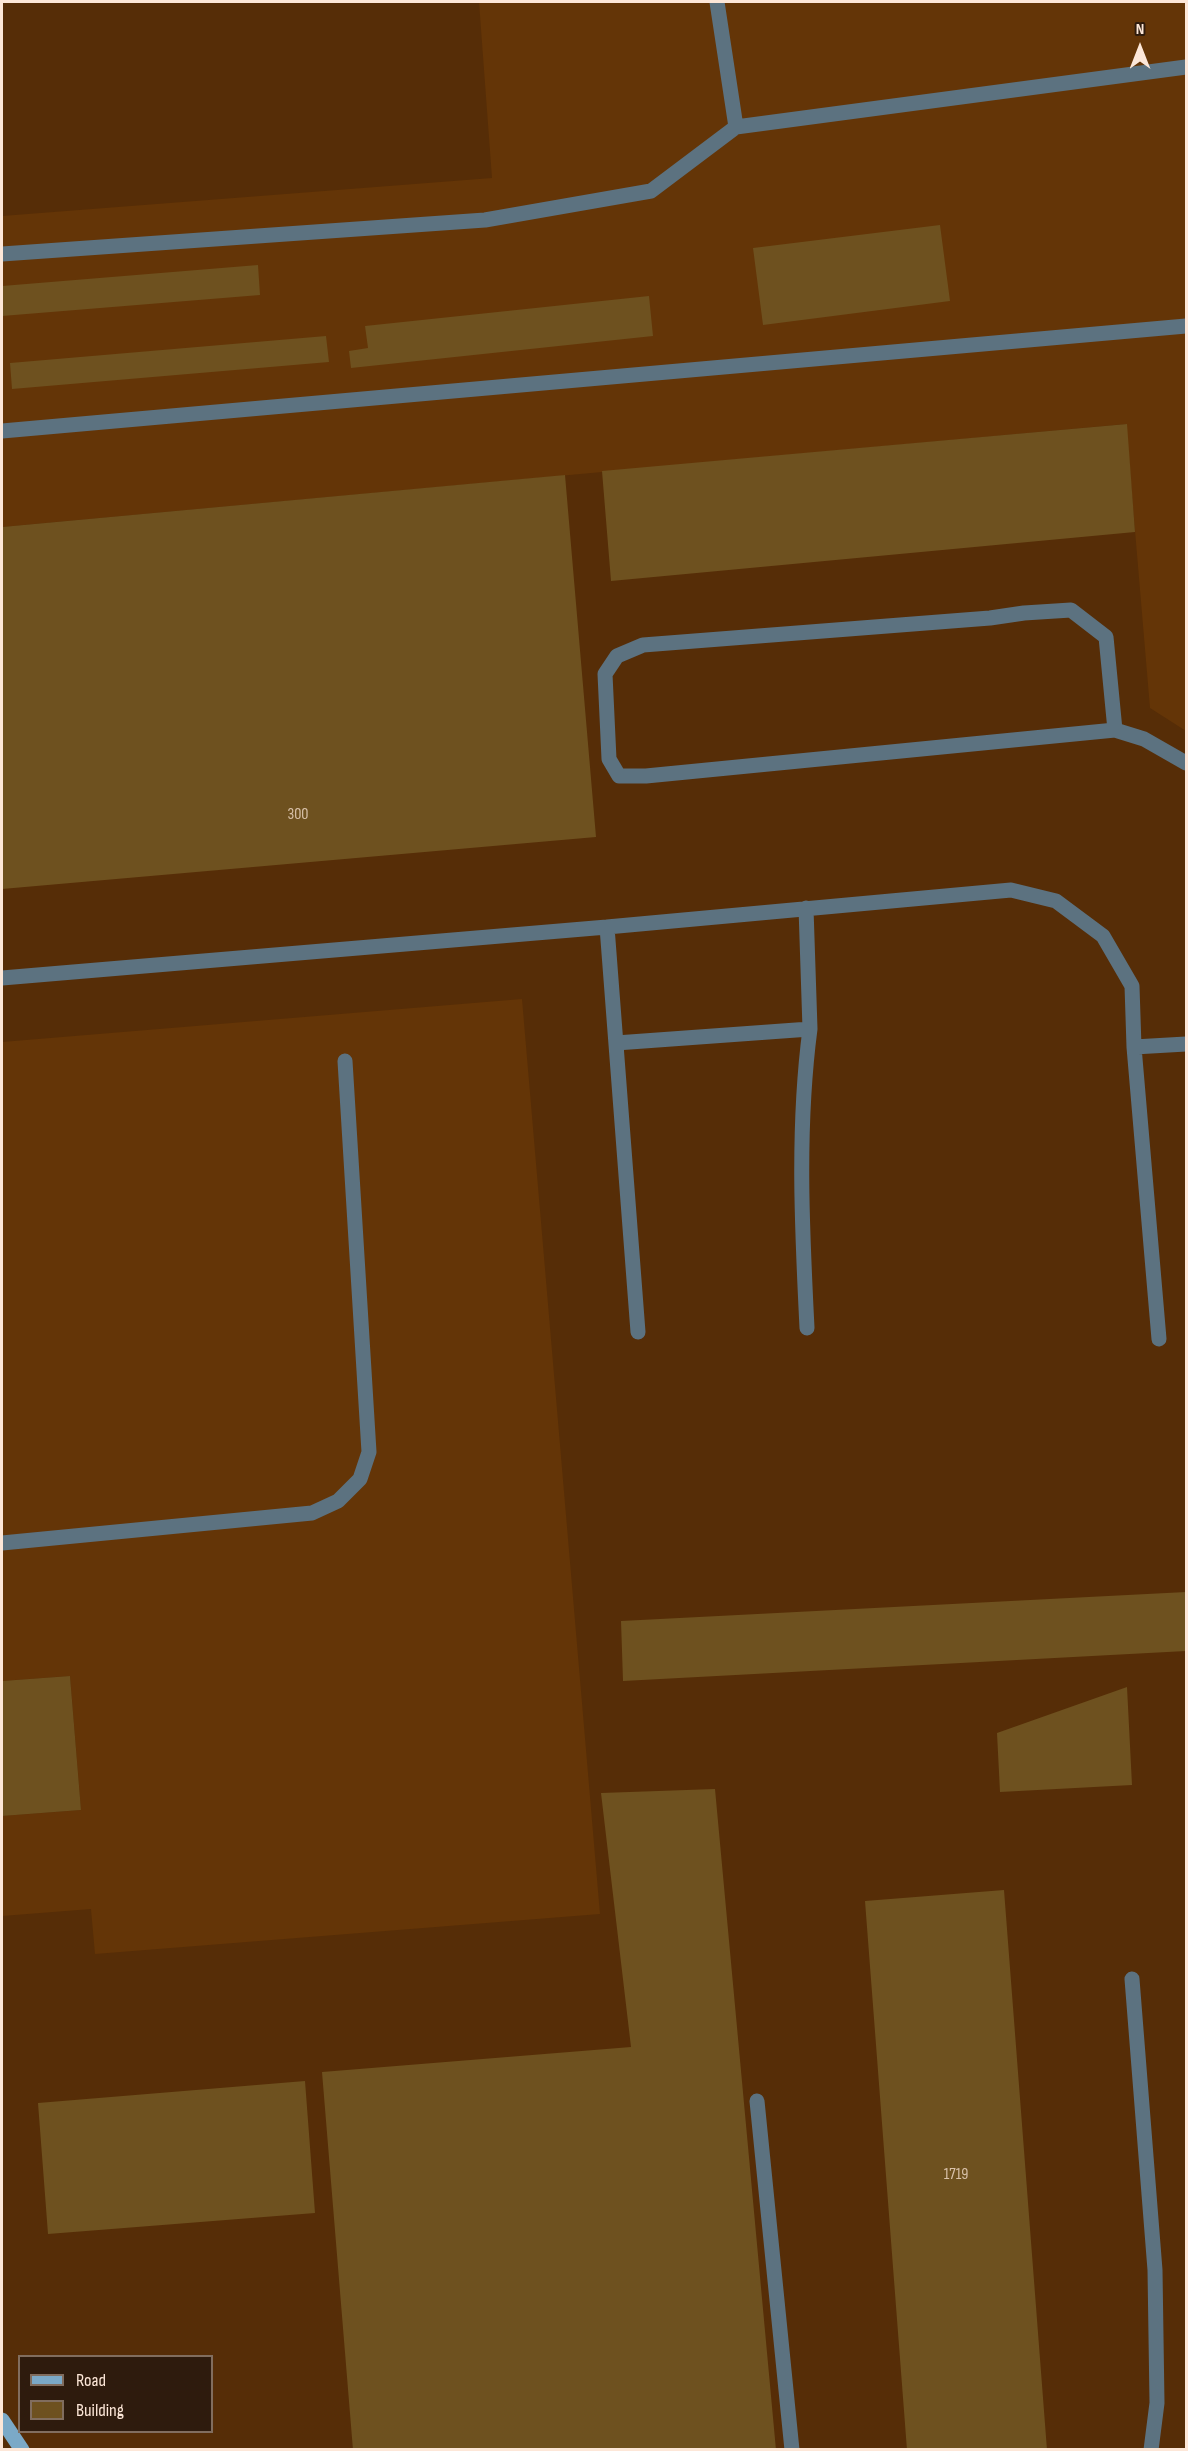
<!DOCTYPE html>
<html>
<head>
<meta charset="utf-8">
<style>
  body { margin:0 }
  #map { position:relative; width:1188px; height:2451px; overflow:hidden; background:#562d07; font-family:"Sofia Sans Condensed",sans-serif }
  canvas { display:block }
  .frame { position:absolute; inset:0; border:3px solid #fde7d8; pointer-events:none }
  .legend { position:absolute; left:18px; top:2355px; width:195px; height:78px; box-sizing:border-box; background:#2e1b0d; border:2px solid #816d5e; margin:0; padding:8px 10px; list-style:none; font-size:18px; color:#fde7d8 }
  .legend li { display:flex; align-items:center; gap:12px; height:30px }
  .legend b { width:30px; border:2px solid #816d5e }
  .north { position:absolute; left:1110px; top:18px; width:60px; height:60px; -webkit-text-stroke:4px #2e1b0d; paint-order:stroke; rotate:0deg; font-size:16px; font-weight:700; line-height:24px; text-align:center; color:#fde7d8 }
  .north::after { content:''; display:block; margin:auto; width:21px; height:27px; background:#fde7d8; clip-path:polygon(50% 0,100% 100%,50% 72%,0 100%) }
</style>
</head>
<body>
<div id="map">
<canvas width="1188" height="2451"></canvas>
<div class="frame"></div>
<ul class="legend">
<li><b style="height:8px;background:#7ba9c7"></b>Road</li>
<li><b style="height:16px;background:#6e511f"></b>Building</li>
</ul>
<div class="north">N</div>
</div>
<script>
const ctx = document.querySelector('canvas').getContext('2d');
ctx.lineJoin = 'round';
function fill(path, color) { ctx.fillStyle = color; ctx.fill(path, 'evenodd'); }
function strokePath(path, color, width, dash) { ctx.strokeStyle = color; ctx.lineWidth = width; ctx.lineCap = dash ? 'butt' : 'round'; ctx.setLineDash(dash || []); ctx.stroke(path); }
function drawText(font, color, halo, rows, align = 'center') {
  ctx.font = font + ' "Sofia Sans Condensed",sans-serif'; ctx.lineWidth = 5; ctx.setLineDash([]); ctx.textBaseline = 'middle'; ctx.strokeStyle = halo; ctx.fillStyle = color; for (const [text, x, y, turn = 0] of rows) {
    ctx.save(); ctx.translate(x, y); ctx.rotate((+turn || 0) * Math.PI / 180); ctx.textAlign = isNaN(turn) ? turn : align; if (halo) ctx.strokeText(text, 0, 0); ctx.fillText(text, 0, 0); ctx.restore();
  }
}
const built = new Path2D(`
  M479,2h707v729l-36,-23 -24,-284 -1124,103v-311l490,-38z
  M522,999l78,915 -505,40 -4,-45 -89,7v-100l79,-6 -11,-134 -68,5v-639z`);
const building = new Path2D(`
  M940,225l10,76 -187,24 -10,-77z
  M258,265l2,30 -258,21v-30z
  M649,296l4,40 -302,32 -2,-17 19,-3 -3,-22z
  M326,336l3,26 -317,27 -2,-26z
  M1127,424l8,108 -524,49 -9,-110z
  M565,475l31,362 -594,52v-362z
  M1186,1592v59l-563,30 -2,-60z
  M70,1676l11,134 -79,6v-135z
  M1127,1687l5,98 -132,7 -3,-59z
  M715,1789l61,661h-423l-31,-378 309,-25 -30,-254z
  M1004,1890l43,560h-140l-42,-549z
  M305,2081l10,132 -267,21 -10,-131z`);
const lane = new Path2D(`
  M717,2l19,125
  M2,254l483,-34 166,-29 85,-64 450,-60
  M2,431l1184,-105
  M1115,730l-9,-93 -35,-27 -47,3 -34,5 -347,27 -26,11 -12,18 4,85 10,17h27l469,-46 29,9 42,24
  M806,908l4,121
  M607,927l404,-37 45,11 47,35 29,50 2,61 25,292
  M2,978l605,-51 31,405
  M616,1043l194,-14c-13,99 -8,200 -3,299
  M1134,1047l52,-3
  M2,1543l310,-30 26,-12 22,-22 9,-27 -24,-391
  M1132,1979l23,291 2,133 -6,47
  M757,2101l35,349`);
const primary = new Path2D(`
  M2,2420l20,30`);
const numberNames = [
  ["300",298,815],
  ["1719",956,2175]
];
fill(built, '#643507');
fill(building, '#6e511f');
strokePath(lane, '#5c7280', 15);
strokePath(primary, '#7ba9c7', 15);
drawText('16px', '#d9c2aa', null, numberNames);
</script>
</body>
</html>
